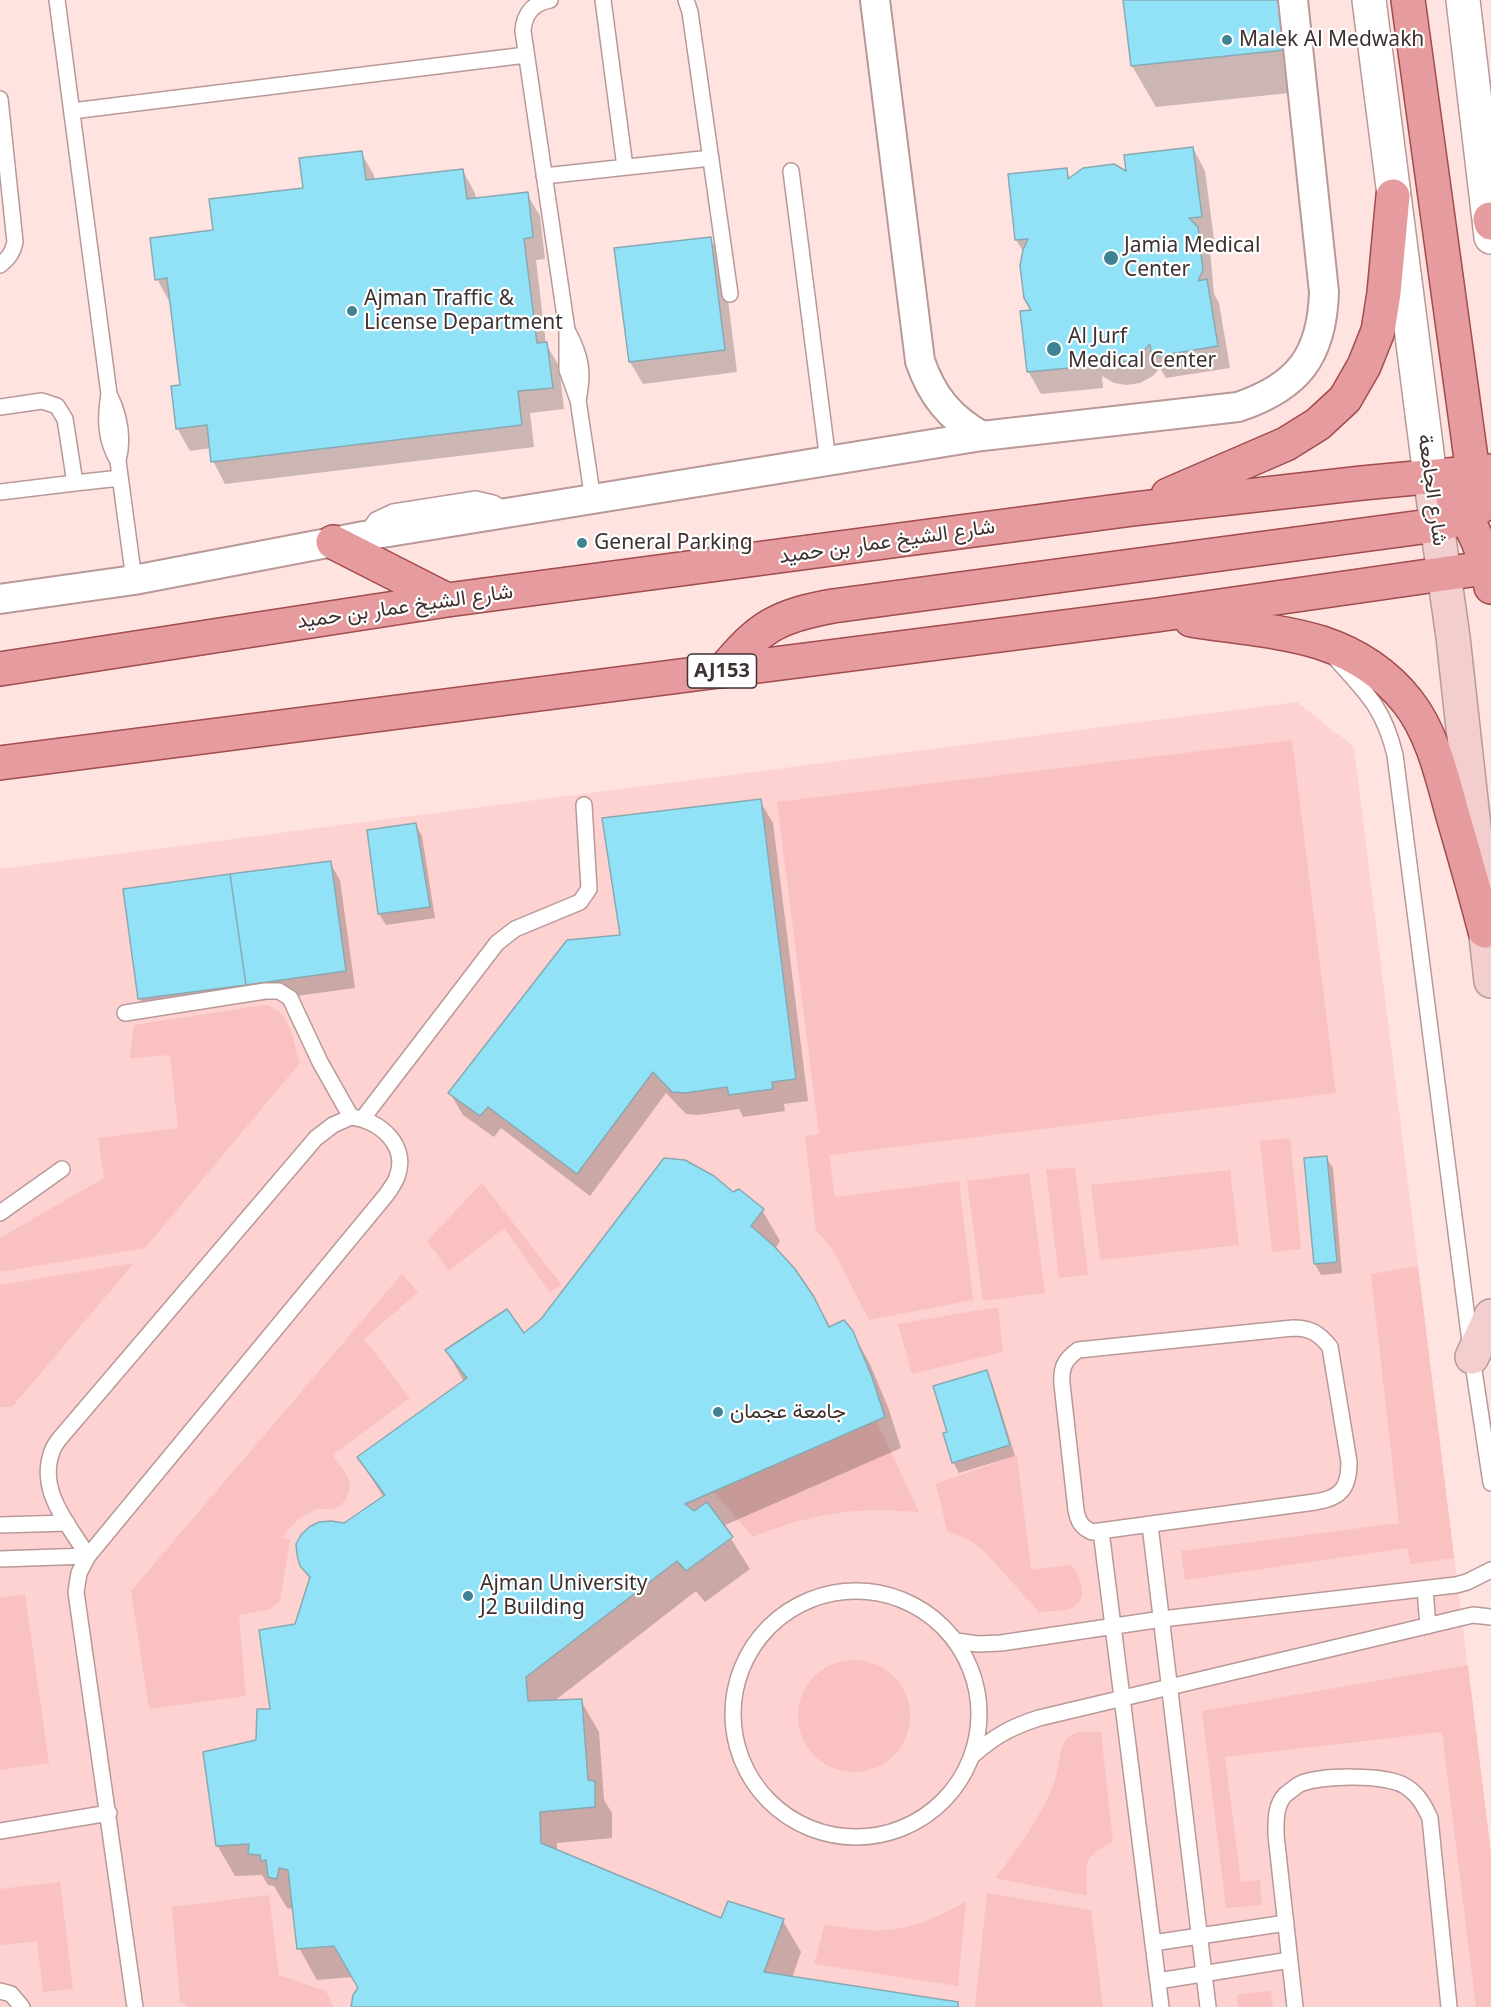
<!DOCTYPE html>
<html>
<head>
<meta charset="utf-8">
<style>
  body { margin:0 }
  canvas { display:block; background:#ffe3e1 }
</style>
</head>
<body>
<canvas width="1491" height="2007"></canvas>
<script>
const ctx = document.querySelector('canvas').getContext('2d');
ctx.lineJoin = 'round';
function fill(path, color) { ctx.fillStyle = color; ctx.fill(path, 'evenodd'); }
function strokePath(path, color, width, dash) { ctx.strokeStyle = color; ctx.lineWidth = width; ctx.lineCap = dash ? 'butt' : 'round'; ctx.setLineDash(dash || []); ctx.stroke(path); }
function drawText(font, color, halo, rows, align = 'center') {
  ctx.font = font + ' "Noto Sans",Vazirmatn,sans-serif'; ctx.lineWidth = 4.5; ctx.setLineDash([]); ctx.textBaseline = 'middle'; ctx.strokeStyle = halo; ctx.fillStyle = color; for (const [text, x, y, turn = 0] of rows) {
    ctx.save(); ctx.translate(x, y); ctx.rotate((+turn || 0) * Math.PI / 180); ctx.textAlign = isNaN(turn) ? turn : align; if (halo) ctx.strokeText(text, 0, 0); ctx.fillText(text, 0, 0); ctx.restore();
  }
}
const built = new Path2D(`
  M1297,702l57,45 137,1107v153h-1491v-1138z`);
const green = new Path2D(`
  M1292,740l44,353 -507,62 6,42 124,-16 14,119 -104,20 -34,-66 -9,-13 -10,-10 -11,-95 14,-2 -42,-332z
  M264,1005c27,3 29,37 36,58l-155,185 -145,24v-34l104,-60 -6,-40 80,-10 -8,-73 -40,3 4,-33z
  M1290,1138l11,111 -29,3 -12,-111z
  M1075,1167l13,108 -29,3 -13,-108z
  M1230,1170l9,75 -139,15 -9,-75z
  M1029,1173l16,120 -62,8 -16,-120z
  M482,1183l79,101 -11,9 -46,-65 -55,43 -22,-30z
  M134,1263l-122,144h-12v-122z
  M1418,1266l36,292 -43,6 -4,-16 -222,32 -4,-29 218,-28 -28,-249z
  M402,1274l16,18 -54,47 46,59 -78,57c4,7 13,15 16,23 5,12 -3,28 -15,31 -7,1 -13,-2 -19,1 -14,7 -23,14 -31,28l7,2 -10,61 -10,8 -31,6 7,81 -97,13 -18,-118z
  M998,1307l5,45 -91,22 -14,-50z
  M876,1420l43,92c-65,-5 -106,1 -166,25l-40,-46z
  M1017,1455l14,115 39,-5c13,11 19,38 -1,44 -9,2 -20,2 -30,3l-56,-62 -14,-10 -22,-9 -11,-47z
  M25,1594l24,169 -49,7v-172z
  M798 1716a56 56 0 1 1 112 0a56 56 0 1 1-112 0Z
  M1468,1665l23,189v153h-15l-34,-275 -217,25 16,125 19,-2 2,25 -36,3 -24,-197z
  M1079,1732h22l12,109c-33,19 -26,20 -26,55l-92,-18c24,-30 45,-59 59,-95 5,-12 4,-29 10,-40 3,-7 9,-9 15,-11z
  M60,1882l13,107 -30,3 -6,-51 -37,4v-56z
  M987,1893l104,17 12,97h-128z
  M269,1895l10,80 47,16 7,16h-145l-8,-6 -8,-94z
  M966,1901l-8,85 -144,-22 11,-40c59,12 89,8 141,-23z
  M1271,1991l2,16h-35l-1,-12z`);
const shadow = new Path2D(`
  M1125,0h171l12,91 -152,16 -24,-41z
  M1193,148l12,23 9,68 -10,1 6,10 4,44 5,9 11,65 -64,10 -6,-10 -7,8 -13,7 -14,2 -12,-2 -12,-7 1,12 -62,6 -13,-23 5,-60 -9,-58 -8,-13 50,-70 5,9 57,-5z
  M361,153l13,22 1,6 88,-10 12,22 1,7 51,-6 13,22 5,43 -9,1 10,84 13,22 5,43 -34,4 4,34 -309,37 -12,-23 -2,-13 -21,3 -13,-23 4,-41 -10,-86h-2l-12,-22 57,-47 91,-43z
  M710,238l13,22 14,112 -94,12 -13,-22z
  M760,801l13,22 35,278 -24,3 1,7 -42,6 -4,-8 -41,6 -12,-1 -20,-21 -76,103 -89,-68 -7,9 -31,-22 -13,-22 172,-157z
  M416,825l6,11 13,82 -49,7 -7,-11z
  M330,863l10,17 15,108 -206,28 -9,-17z
  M1326,1157l7,11 9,105 -21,2 -6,-11z
  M733,1193l29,17 18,31 -5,8 38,48 18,31 21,4 18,32 19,46 12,38 -178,78 27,43 -45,33 -9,-11 -143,111 28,-1 18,31 5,68 8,13v25l-55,5v8l165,69 61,1 18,31 -9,26 165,25 2,4h-607l8,-19 -7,-11 -36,3 -18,-32 -5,-39 -7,-1 -13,-22 -6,-1 -6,-10 -27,1 -18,-31 55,-135 39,-129 -9,-15 42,-41 40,-27 -25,-40 105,-76 -17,-31 77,-15z
  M986,1371l6,11 23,74 -56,17 -6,-11 -4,-29z`);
const building = new Path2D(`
  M1123,0h157l5,50 -154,16z
  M1193,147l9,70 -13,1 9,9 5,43 -5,11 9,-2 11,67 -66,11 -2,-13 -9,10 -14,7 -15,2 -12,-2 -10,-6 1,11 -64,6 -7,-61 11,-1 -7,-12 -4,-32 3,-16 5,-11 -13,1 -7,-66 59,-6 1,11 15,-11 31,-4 12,7 -2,-16z
  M362,151l4,29 97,-11 4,30 61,-7 5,45 -9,2 13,104 10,-1 6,46 -35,3 4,34 -311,37 -4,-37 -31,4 -5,-43 9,-1 -13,-107 -12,2 -5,-42 63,-8 -4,-31 94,-11 -4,-30z
  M711,237l14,113 -96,12 -15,-114z
  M761,799l35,280 -24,3 1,7 -44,6 -2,-8 -42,6 -13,-1 -19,-20 -76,102 -89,-67 -8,9 -32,-23 119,-153 53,-5 -18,-117z
  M416,823l14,84 -52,7 -11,-84z
  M331,861l15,110 -100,14 -16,-111z
  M230,874l16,111 -108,14 -15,-110z
  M1327,1156l10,106 -23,2 -10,-106z
  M664,1158l21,2 29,16 19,16 6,-3 25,20 -13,17 23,20 21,23 19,28 15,30 15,-7 9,11 19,46 13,40 -200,87 9,7 13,-9 26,35 -47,34 -9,-10 -151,116 2,24 54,-2 6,81 7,1v26l-55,5 1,31 180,75 7,-17 56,18 -20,53 194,30v5h-607l2,-12 5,-7 -24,-42 -37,3 -9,-79 -9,-2 -2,11 -9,-2 -2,-17 -5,1 -1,-6 -12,-1 1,-10 -33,2 -13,-94 53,-12 1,-31h13l-11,-79 36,-6 15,-47 -10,-11 -3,-11 -1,-11 5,-9 8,-8 10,-5 12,-1 13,2 41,-28 -28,-38 110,-79 -22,-28 62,-41 17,24 17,-14z
  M987,1370l23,75 -58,18 -9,-30 4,-1 -14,-46z`);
const service = new Path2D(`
  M57,0l52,394c-4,25 -4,45 9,67
  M550,0c-17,3 -26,14 -27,31l44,299v40l11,30 15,100
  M603,0l22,167
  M686,0l4,12 40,282
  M0,99l15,143c-2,10 -6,16 -15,23
  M72,111l454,-56
  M791,171l37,290
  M544,176l167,-18
  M567,330c14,26 17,42 11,70
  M109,394c11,22 15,43 9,67l16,119
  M0,407l42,-6 15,5 8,13 10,64 -75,9
  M75,483l45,-5
  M366,534l10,-14 17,-8 83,-13 17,4 13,8
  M1336,659c31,34 48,50 59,96l77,602 19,126
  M125,1013l140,-22h14l11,7 30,64 31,55
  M351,1117c29,3 58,29 46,60 -2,6 -7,12 -10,17l-299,362c-20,-32 -52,-67 -35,-107 3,-7 9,-13 14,-19l249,-292 17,-13z
  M363,1118l134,-175 18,-14 65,-27 9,-13 -5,-84
  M0,1213l62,-44
  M1293,1328c17,0 26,5 37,19l19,115c0,26 -8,36 -34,40l-223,30c-11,-5 -14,-11 -16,-22l-14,-126c-1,-16 2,-24 16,-34z
  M0,1525l67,-2
  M1150,1525l58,482
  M1101,1531l60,476
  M0,1559l88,-3 -9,17 -3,19 59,415
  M1425,1589l3,37
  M733 1714a123 123 0 1 1 246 0a123 123 0 1 1-246 0Z
  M956,1641l22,3 23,-1 161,-24 294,-34 11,-3 24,-12
  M973,1755c22,-19 38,-28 66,-37l421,-100 13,-3 18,2
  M0,1831l109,-18
  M1153,1943l133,-20
  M1158,1981l132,-21
  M0,1991l11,3 11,13
  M1295,2007l-19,-172c0,-14 -1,-29 9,-40 4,-3 11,-9 15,-11 20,-9 87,-10 105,2 13,8 19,19 25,32l19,189`);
const minor = new Path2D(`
  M875,0l45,361c12,35 30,57 62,75
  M0,599l134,-19 230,-44 618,-100 256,-29c60,-20 84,-51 86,-115l-31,-292`);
const tertiary = new Path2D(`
  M1369,0l61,476
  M1463,0l28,237`);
const secondary = new Path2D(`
  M1430,476l23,161 38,344
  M1472,1357l19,-41`);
const primary = new Path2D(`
  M1408,0l65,473 5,21
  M1490,219l1,4
  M1168,495l118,-51 32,-20 27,-25 19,-33 14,-35 6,-38 9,-97
  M1453,498c20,27 33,56 38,89
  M333,542l114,58
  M1191,620c43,7 89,10 131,23 33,11 64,31 86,59 25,32 34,75 45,114 11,38 22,76 32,115
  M0,669l447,-69 686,-91 229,-26 129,-12
  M723,671c36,-44 54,-55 110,-65l604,-81 29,-8 25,-18
  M0,763l1157,-148 334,-48`);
const markers = [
  [1227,40,6,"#3f8292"],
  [1111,258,8,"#3f8292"],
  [352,311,6,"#3f8292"],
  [1054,349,8,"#3f8292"],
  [582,543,6,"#3f8292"],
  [718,1412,6,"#3f8292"],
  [468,1596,6,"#3f8292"]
];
const shields = [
  [722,671,69]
];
const shieldNames = [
  ["AJ153",722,671]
];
const poiNames = [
  ["Malek Al Medwakh",1239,40],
  ["Jamia Medical",1124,246],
  ["Center",1124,270],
  ["Ajman Traffic &",364,299],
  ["License Department",364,323],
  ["Al Jurf",1068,337],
  ["Medical Center",1068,361],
  ["General Parking",594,543],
  ["جامعة عجمان",730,1412],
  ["Ajman University",480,1584],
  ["J2 Building",480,1608]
];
const streetNames = [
  ["شارع الجامعة",1432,490,82],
  ["شارع الشيخ عمار بن حميد",887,542,-8],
  ["شارع الشيخ عمار بن حميد",405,607,-8]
];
fill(built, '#fdd2d0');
fill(green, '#f9c1bf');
fill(shadow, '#0003');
fill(building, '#91e2f7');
strokePath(building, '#88a9b2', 1.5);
strokePath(service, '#b99998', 18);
strokePath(minor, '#b99998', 32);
strokePath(tertiary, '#b99998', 36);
strokePath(secondary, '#b99998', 36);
strokePath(primary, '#a14c4d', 36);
strokePath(service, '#fff', 15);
strokePath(minor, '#fff', 28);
strokePath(tertiary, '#fff', 33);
strokePath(secondary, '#f3cece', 33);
strokePath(primary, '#e69c9e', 33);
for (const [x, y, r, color] of markers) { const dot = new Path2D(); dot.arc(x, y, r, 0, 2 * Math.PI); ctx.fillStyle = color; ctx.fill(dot); strokePath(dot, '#fff', 2); }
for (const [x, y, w] of shields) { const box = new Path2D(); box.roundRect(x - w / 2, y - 17, w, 34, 4.5); ctx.fillStyle = '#fff'; ctx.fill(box); strokePath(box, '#3e3130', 1.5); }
drawText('bold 20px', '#3e3130', null, shieldNames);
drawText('21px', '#3e3130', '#fff', poiNames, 'left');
drawText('21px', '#3e3130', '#fff', streetNames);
</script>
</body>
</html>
